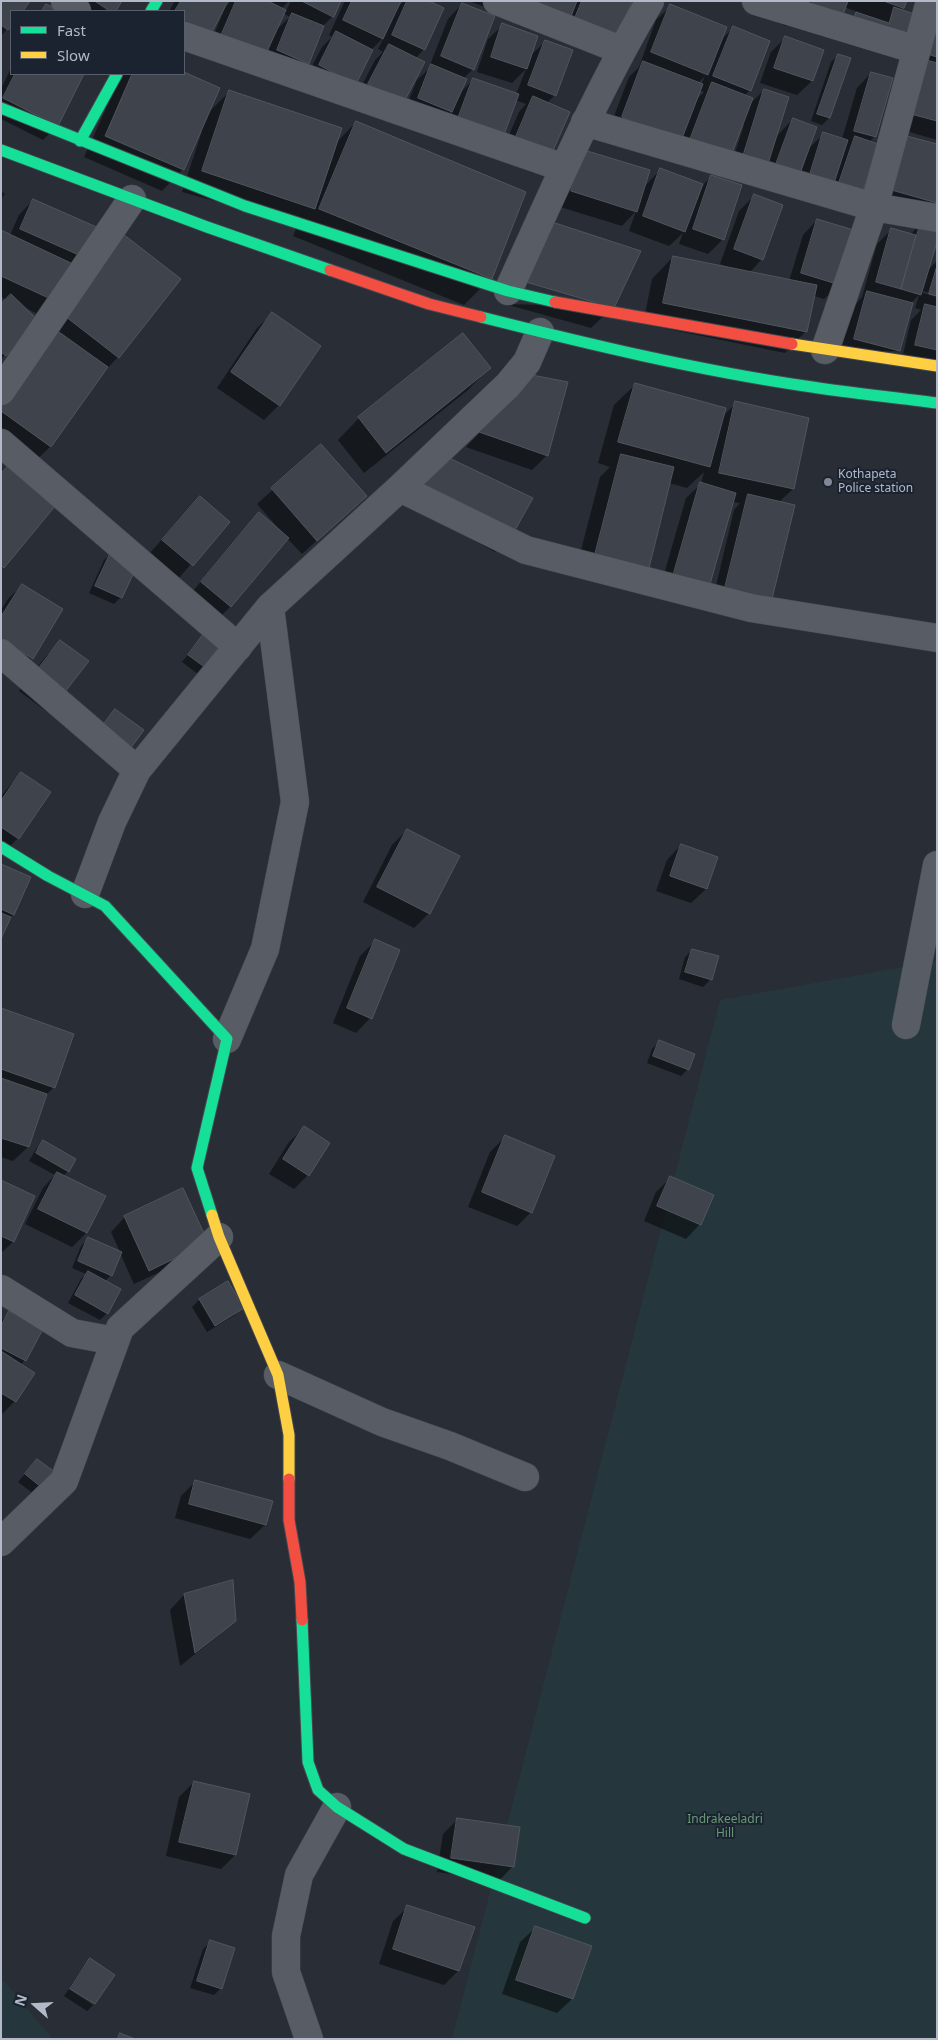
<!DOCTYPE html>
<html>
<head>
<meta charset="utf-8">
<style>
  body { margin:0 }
  #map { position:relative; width:938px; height:2040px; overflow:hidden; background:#282d36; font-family:"Noto Sans",sans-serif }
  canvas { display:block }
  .frame { position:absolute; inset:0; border:2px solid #b2b9c8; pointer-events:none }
  .legend { position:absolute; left:10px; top:10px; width:175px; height:65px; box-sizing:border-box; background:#1b2331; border:1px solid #575f6d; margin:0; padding:6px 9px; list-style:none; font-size:15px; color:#b2b9c8 }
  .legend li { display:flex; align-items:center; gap:10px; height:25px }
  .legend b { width:25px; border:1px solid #575f6d }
  .north { position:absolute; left:10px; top:1980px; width:50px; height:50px; -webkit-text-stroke:4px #1b2331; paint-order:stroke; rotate:289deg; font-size:14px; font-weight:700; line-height:20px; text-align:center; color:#b2b9c8 }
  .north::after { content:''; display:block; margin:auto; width:18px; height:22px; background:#b2b9c8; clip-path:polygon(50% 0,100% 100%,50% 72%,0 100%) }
</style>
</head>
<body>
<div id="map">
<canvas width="938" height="2040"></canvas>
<div class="frame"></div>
<ul class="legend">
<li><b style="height:6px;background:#16e098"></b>Fast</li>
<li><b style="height:6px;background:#ffcf43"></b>Slow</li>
</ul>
<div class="north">N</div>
</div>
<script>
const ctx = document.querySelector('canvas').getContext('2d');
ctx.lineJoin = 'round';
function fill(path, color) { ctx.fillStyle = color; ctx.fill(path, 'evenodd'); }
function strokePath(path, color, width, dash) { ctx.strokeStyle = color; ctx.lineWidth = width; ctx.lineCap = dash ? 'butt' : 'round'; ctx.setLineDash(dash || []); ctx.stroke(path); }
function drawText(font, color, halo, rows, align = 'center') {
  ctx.font = font + ' "Noto Sans",sans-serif'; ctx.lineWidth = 4; ctx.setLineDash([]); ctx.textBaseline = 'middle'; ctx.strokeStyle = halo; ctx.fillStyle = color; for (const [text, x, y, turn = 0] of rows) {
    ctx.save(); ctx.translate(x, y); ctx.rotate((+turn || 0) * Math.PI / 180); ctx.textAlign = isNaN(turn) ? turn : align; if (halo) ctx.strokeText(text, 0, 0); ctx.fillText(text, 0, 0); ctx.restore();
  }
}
const green = new Path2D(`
  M937,961v1078h-485l268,-1039z
  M1,1978l52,61h-52z`);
const shadow = new Path2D(`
  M1,1h28l-8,10h-10v13l-10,12z
  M58,1h63l-7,10h-40z
  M175,1h52l-43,47v-37h-15z
  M231,1h58l-8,8 5,2 5,-10h49l-7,15 -10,10 -15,37 -14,15 -87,-27 19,-45zM283,13l7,4 -15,14z
  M345,1h55l-4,8 8,-8h21l-1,48 -9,10 -12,43 -48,-3 20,-39 8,-8 -5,-3 6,-12 -13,13 -16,33 -50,-3 17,-33 10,-10 -3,-2z
  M469,1h161l-66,26 -12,11 -36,-14 9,-21 -14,14z
  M768,1h137l-5,10 2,33 -53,-23 9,-9 -14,-5 -5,15 -15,15 -29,-11 6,-15 -15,15 -23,-10z
  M937,1v139l-44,-13z
  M462,4l11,65 -10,10 -4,15 15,-15 42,16 10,-26 -14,14 -35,-11 11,-33 15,-14 27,31 15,-14 10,53 -8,8 1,56 -15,14 -34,-15 20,-46 7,-8 -11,-4 -72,38 10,-28 -16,16 -33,-14 13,-32 11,-10 20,-51z
  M671,6l50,34 12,-12 17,62 -6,6 4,10 16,-16 11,48 18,-19 14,31 17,-16 18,5 15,-51 14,-15 4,63 -6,6 -8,51 -133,-19 16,-49 -2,-1 -14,36 -15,15 -105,-43 21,-55 10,-10 17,-47zM705,76l-4,9 -3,-2zM699,90l5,2 -9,9z
  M785,38l37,12 -10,31 -15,14 -37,-12 11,-31z
  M839,55l-10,63 -7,7 -11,-4 20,-59z
  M11,68v6l72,1 -26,51 -14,14 -42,-21v-30z
  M184,73l34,15 -10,25 21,-21 107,51 20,-21 135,156 -27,27 -171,-69 5,-12 -116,-32 20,-61 -2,-1 -17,39 -21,22 -78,-34 38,-83z
  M937,145v62l-63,-4z
  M570,166l74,21 17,-18 42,16 8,-8 12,62 -15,15 -29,-10 4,-11 -14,13 -40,-15 7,-20 -14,15 -65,-20z
  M1,191l4,3 -4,5z
  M754,196l8,63 -13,14 40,8 14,-46 14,-15 22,65 -15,14 -10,-3 -8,35 -21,22 -142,-29 9,-45 21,-22 55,11v-1l-8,-3 19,-53z
  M33,200l67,29 -60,86 -17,-8 14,14 -36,38v-53l6,-6 -6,-3v-65l9,3 9,-20z
  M921,223l6,48 10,-10v34l-14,-4v2l14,4v71l-35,-9 9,-39 10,-10 -6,-2 4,-13 -9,9 -11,47 -59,2 13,-46 9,-10 15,-53 15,-15 18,6z
  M101,257l78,22 -61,78 -16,17 -51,72 -22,21 -28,-20v-55z
  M505,304l108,3 -22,21z
  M272,314l7,91 -15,15 -47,-32 40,-60z
  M463,335l26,33 -21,22 -104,83 -26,-33 21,-22z
  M636,384l87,32 13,-13 57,86 -14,13 -8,97 -59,4 22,-93 6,-7 -7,-1 -75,93 28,-97 15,-14 3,-12 -17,16 -18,-5 -95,94 26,-100 10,-10 -12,-4 16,-58z
  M518,392l29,63 -15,15 -66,-23z
  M321,446l29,64 -48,44 -15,-16 -57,69 -14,14 -28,-24 57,-68 14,-15 20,17 1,-1 -23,-26z
  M200,497l28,25 -51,58 -29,-25z
  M403,502l106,36 -14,14z
  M112,553l9,44 -7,7 -25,-11 15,-33z
  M22,585l10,73 -14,15 -17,-10v-53l6,-10z
  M205,634l16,12 -23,28 -16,-12z
  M61,641l-1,55 -14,15 -27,-20 27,-35z
  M21,773l28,19 -31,46 -15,15 -2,-2v-55z
  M407,830l22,83 -15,15 -51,-26 29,-57z
  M681,845l35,12 -10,32 -15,14 -35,-12 11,-31z
  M1,865l12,49 -3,4 -9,18z
  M375,941l-5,77 -14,15 -23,-10 27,-67z
  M692,950l19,29 -8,8 -24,-8 6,-22z
  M1,1010l53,77 -8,8 -18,52 -15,14 -12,-4z
  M659,1042l29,27 -7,7 -34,-13 5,-14z
  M304,1128l4,47 -14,14 -25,-15 20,-32z
  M505,1137l26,75 -14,14 -49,-19 22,-55z
  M43,1142l25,29 -5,5 23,57 -14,14 -47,-23 18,-36 12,-13 -26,-14 7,-12z
  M670,1178l30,46 -14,15 -42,-18 12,-29z
  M1,1181l33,16 -21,45 -12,11z
  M125,1217l67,40 -58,27 -14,-31 -9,22 -6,6 2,32 -7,7 -32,-17 13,-24 5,-5 -14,-6 9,-22 8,-7 31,13 -9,-20z
  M199,1300l43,8 -7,7 -28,17 -15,-25z
  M9,1313l32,16 -16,31 -5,5 -5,36 -14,14v-94z
  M37,1460l8,30 -7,7 -20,-15z
  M196,1481l69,44 -15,14 -75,-21 6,-22z
  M184,1595l50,25 -15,15 -39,31 -10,-56z
  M194,1782l41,73 -14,14 -55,-13 13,-59z
  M457,1820l56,46 -14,15 -62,-9 6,-38z
  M408,1907l50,64 -14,14 -65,-21 14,-43z
  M535,1928l55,19 -18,52 -15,14 -55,-19 18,-52z
  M210,1942l11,46 -7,7 -24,-7 13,-39z
  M90,1960l5,43 -25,-16 13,-20z
  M69,1989l24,16 -6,6 -23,-15z`);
const building = new Path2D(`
  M1,1h29l-7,10h-12v15l-3,4 -7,-5z
  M95,1h27l-6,10h-6z
  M181,1h47l-19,37 -25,-12v-15h-9z
  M236,1h32l18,9 -21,46 -44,-20z
  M302,1h39l-7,16z
  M352,1h49l-18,38 -40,-19z
  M407,1h22l15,7 -19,42 -33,-15z
  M533,1h44l-9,23z
  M582,1h50l-17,40 -42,-18z
  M813,1h35l-8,22 -31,-12z
  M884,1h23l-3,7z
  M462,3l33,13 -21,54 -33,-14z
  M46,4l15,7h-19z
  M670,4l57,23 -19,48 -57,-23z
  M894,7l20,7 -11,30 -52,-18 5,-14 33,11z
  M292,13l32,13 -15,38 -32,-14z
  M937,21v36l-10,-3z
  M502,23l36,13 -11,33 -36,-12z
  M733,26l37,15 -19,50 -38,-15z
  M336,31l37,19 -17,34 -37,-19z
  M785,36l39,14 -11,31 -39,-13z
  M545,40l28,10 -17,46 -28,-11z
  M389,44l36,18 -21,40 -36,-18z
  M838,54l13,4 -21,60 -13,-4z
  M923,59l14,4v58l-30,-8z
  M643,61l60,23 -22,57 -59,-24z
  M431,64l36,15 -15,33 -34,-14z
  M184,72l36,16 -36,82 -79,-34 27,-62h52z
  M871,72l22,6 -17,59 -22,-6z
  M15,74h69l-26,52 -55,-28z
  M473,78l46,16 -17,46 -46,-16z
  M712,82l41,16 -24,63 -41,-16z
  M764,89l25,8 -22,70 -25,-7z
  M229,90l113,38 -27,81 -113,-38z
  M533,96l37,16 -21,48 -36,-16z
  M793,118l24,9 -19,52 -24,-9z
  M356,121l170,71 -34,87 -173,-70z
  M823,132l25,8 -16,49 -24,-8z
  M903,135l34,9v59l-49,-14z
  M855,136l23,8 -16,50 -24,-8z
  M584,150l66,20 -13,42 -66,-21z
  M660,168l43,16 -18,48 -42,-16z
  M711,175l31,10 -18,55 -31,-11z
  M754,194l29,11 -20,55 -29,-11z
  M33,199l68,30 -13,30 -68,-30z
  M817,219l40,12 -17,54 -39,-12z
  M546,220l95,31 -27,57 -88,-26z
  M921,222l16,5v15l-16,53 -20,-6z
  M891,228l25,7 -15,54 -25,-7z
  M1,230l72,34 -18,37 -54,-25z
  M123,234l58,45 -62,79 -58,-45z
  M673,256l144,29 -10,47 -144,-29z
  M937,266v30l-8,-2z
  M867,291l46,12 -13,48 -46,-12z
  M11,294l28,27 -33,35 -5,-4v-48z
  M925,304l12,3v43l-22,-5z
  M272,312l49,34 -41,60 -49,-34z
  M52,327l56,40 -57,80 -50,-36v-12z
  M463,333l28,35 -105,85 -28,-36z
  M532,375l36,7 -20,74 -69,-24z
  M635,383l91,25 -16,59 -92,-25z
  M735,401l74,17 -15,71 -75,-16z
  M321,444l46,52 -50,45 -46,-53z
  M621,454l53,13 -25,101 -54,-13z
  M443,455l90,43 -23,41 -93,-52z
  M8,466l48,39 -52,63 -3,-3v-91z
  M700,482l36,11 -28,98 -36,-11z
  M748,494l47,11 -23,94 -47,-11z
  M200,496l30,26 -37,44 -31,-26z
  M259,512l30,26 -58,69 -30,-25z
  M111,552l27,12 -16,34 -27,-12z
  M22,584l41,25 -30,50 -32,-20v-22z
  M205,632l18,14 -17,22 -18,-13z
  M60,640l29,21 -28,36 -28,-21z
  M115,709l29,21 -17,23 -29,-21z
  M21,772l30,20 -32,47 -18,-12v-26z
  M407,829l53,27 -30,58 -53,-27z
  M681,844l37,13 -11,32 -37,-13z
  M1,864l30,13 -17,38 -13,-6z
  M1,913l10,4 -10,22z
  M375,939l25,11 -28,69 -25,-11z
  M692,949l27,7 -7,24 -27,-8z
  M1,1008l73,26 -19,54 -54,-19z
  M659,1040l36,14 -6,16 -36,-14z
  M1,1078l46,16 -18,53 -28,-9z
  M304,1126l26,17 -21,33 -26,-17z
  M505,1135l50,21 -23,57 -50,-21z
  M43,1140l33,19 -7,13 -33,-19z
  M57,1172l49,24 -19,37 -49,-24z
  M670,1176l44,19 -13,30 -44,-19z
  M1,1180l34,16 -21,46 -13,-6z
  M183,1188l25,54 -59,29 -25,-55z
  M88,1237l34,15 -10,24 -34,-15z
  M88,1271l33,18 -13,25 -33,-19z
  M228,1281l16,27 -29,18 -16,-27z
  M9,1311l34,18 -17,32 -25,-13v-22z
  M1,1351l34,22 -19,29 -15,-9z
  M37,1459l22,16 -13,16 -21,-17z
  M195,1480l78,21 -7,24 -77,-21z
  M233,1580l3,41 -41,32 -11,-59z
  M194,1781l56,13 -14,61 -57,-13z
  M457,1818l63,9 -6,40 -63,-9z
  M407,1905l68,22 -16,44 -66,-22z
  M535,1926l57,20 -19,53 -57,-19z
  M210,1940l25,8 -13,41 -25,-8z
  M90,1958l25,17 -20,29 -25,-15z
  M120,2033l15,6h-17z`);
const street = new Path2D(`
  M65,1l12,10
  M497,1l124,49
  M756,1l161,49
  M184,36l380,132
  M585,122l289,85 63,11
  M508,291c45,-98 87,-197 142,-290
  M825,350l49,-143 56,-206
  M1,391l131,-192
  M1,443l237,204
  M400,488l126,62 225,58 186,30
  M1,653l136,117
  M85,894l27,-72 25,-52 133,-163
  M906,1025l31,-160
  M227,1039l38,-90 30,-147 -25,-195 130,-119 108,-103 19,-23 13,-30
  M1,1289l71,44 43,8
  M278,1375l104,47 68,24 75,31
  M1,1542l63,-61 56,-153 99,-91
  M309,2039l-23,-67v-36l13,-61 38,-68`);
const fast = new Path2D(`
  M151,11l6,-10
  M1,108l244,98 263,85 47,11
  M80,141l37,-67
  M1,150l206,77 123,43
  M481,317c107,27 215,53 324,69 44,7 88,11 132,17
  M1,847l47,29 57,30 122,133 -30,129 15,47
  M302,1620l6,142 10,28 19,17 67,42 181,69`);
const slow = new Path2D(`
  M792,344l145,22
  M212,1215l7,22 59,138 11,60v44`);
const jam = new Path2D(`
  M330,270l99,34 52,13
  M555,302l237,42
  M289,1479v41l11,62 2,38`);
const markers = [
  [828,482,5,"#828895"]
];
const poiNames = [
  ["Kothapeta",838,475],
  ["Police station",838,489]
];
const parkNames = [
  ["Indrakeeladri",725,1820],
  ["Hill",725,1834]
];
fill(green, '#25373c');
fill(shadow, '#0007');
fill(building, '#3f444c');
strokePath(building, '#50555e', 1);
strokePath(street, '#44484f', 29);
strokePath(fast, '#44484f', 13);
strokePath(slow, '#44484f', 13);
strokePath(jam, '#44484f', 13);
strokePath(street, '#585c64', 28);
strokePath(fast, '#16e098', 11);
strokePath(slow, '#ffcf43', 11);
strokePath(jam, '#f24e42', 11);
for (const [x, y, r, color] of markers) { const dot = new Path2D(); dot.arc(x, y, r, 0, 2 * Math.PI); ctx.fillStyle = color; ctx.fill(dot); strokePath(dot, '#1b2331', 2); }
drawText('12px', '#b2b9c8', '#1b2331', poiNames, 'left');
drawText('12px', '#689975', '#1b2331', parkNames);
</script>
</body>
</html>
